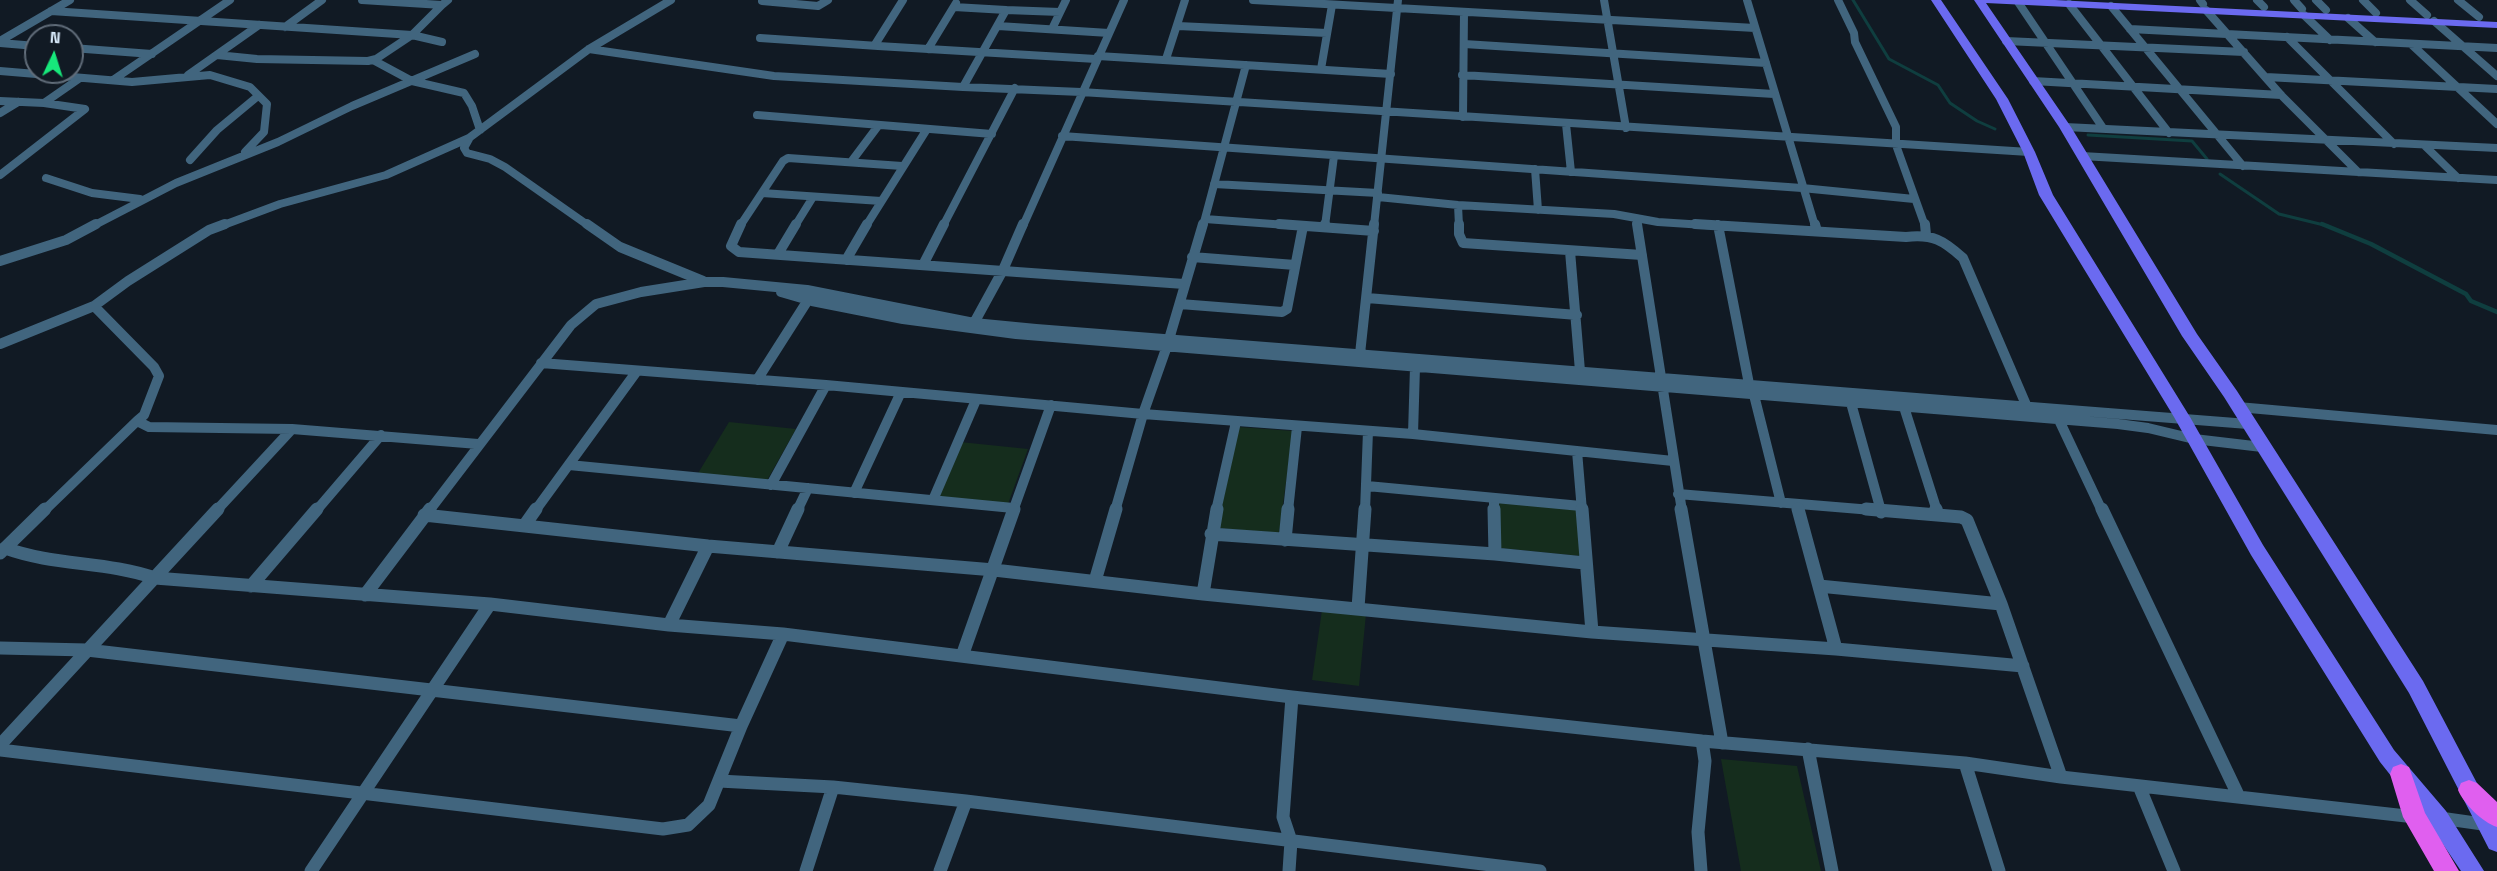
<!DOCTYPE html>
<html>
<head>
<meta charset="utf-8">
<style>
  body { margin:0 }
  #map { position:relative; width:2497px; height:871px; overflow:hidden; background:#111a24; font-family:"Space Grotesk",sans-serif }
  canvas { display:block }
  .north { position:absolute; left:24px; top:24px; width:60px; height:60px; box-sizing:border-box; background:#111a24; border:2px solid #616d7a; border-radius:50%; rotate:4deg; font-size:16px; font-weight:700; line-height:24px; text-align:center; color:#d8eafb }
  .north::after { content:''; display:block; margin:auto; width:21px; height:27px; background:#17e87b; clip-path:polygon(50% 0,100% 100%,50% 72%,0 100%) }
</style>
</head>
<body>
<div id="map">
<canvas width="2497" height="871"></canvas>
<div class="north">N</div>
</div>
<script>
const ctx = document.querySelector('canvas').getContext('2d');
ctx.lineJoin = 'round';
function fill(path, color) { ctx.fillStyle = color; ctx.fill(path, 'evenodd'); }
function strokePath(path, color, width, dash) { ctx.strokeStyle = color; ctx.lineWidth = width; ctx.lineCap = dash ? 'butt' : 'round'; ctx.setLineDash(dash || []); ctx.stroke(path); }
const green = new Path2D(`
  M729,422l67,7 -30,53 -69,-7z
  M1239,427l54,4 -14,102 -62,-5z
  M960,442l68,7 -20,55 -72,-7z
  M1499,499l78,7 4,50 -81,-8z
  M1322,610l44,4 -7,72 -47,-6z
  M1721,759l76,7 24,105h-80z`);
const streamFar1 = new Path2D(`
  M1853,0l36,59 49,26 12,18 27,18 18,8
  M2088,135l104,6 15,18
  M2220,174l59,40 49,12`);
const stream = new Path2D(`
  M2322,224l49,20 95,50 5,7 26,11`);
const streetFar2 = new Path2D(`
  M362,0l80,5 6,-5
  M903,0l-27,43 2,3 218,13
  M1253,0l502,28
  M1604,0l22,128
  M1747,0l68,226
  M1838,0l16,33 1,9 41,85v18l29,81
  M2200,0l3,4
  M2257,0l7,7
  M2294,0l8,9
  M2316,0l10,10
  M2363,0l13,13
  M2410,0l17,15
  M2458,0l21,17
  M762,1l56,5 10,-6
  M2018,2l85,126
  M2069,4l100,129
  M2111,6l132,160
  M954,7l52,3 -43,77 118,5 948,60
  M1006,10l54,2
  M2206,10l75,85 77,77
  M51,11l361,24 30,-30
  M2304,15l26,25
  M2348,18l27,24
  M2434,21l63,55
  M998,26l111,7
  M1178,26l149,7
  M285,27l37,-27
  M1052,29l14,-29
  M2130,29l367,19
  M2287,37l107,107
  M760,38l118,8
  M0,41l70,-41
  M2006,41l238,11
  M0,43l36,3
  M1464,44l302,19
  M2411,44l86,80
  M72,48l80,6
  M589,49l185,27 189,11
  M928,49l28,-46
  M217,55l40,4 111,2 8,-2 36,-24 30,7
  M1098,56l293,18
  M1166,59l19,-59
  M373,60l39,21 52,12 8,13 8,24
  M1321,69l11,-64
  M0,71l132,11 78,-7 40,12 17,17 -3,28 -19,20
  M188,75l71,-50
  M1462,75l312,19
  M2266,77l231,12
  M113,80l117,-80
  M2033,81l248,14
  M0,101l44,2 36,-25
  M0,113l18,-11
  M757,115l235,19
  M1463,117l1,-105
  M1566,124l5,48
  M2065,127l432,21
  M1062,136l740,52 112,11
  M469,139l-5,9 3,5 23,6 15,8 84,59
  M2424,145l34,33
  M2082,156l415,24
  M190,160l27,-30 41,-34
  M851,162l27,-36
  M1535,169l3,41
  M0,175l85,-66 -41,-6
  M46,178l46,15 48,6
  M1214,184l164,9
  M762,193l119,8
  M1378,197l80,8 156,9 44,8 62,4
  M1458,205l1,21
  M1636,218l1,8
  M1205,219l95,7
  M93,226l83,-43 102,-41 74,-36 123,-52
  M221,226l59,-22 106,-29 83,-37 120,-89 82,-49
  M740,226l43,-65 5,-3 114,8
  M795,226l18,-29
  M866,226l61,-97
  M943,226l72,-138
  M1023,226l101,-226
  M1203,226l43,-161
  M1325,226l9,-70
  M1374,226l24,-226`);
const streetFar1 = new Path2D(`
  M587,224l33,23 83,34
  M741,224l-10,22 8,6 445,32
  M1279,224l95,7
  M1459,224v10l4,9 179,12
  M1637,224l45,287
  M1695,224l211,13c27,-3 37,3 57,21l64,149
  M1815,224l2,7
  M1925,224l1,11
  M1718,225l31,159
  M1325,227v-3
  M1570,251l10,120
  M778,254l18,-30
  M1192,257l103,8
  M846,260l21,-36
  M0,261l66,-21 30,-16
  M923,265l21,-41
  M781,292l31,9 91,18 113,15 1102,90 30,4 46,11 68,8
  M1367,298l210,17
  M1180,304l102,8 5,-3 16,-83
  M94,306l60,61 5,9 -15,39 -7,6 12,6 143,2 186,15
  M974,323l29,-53 20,-46
  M0,344l94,-38 34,-25 81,-51 16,-6
  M1360,354l14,-130
  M541,363l285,22 317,29 270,20 260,27
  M757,380l51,-80
  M1754,395l27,108
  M1851,403l30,108
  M1904,407l33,104
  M2238,407l259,23
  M2059,420l43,91
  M1413,434l2,-67
  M1577,451l5,60
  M569,465l444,43
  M771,485l55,-100
  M1367,486l214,20
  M854,493l47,-101
  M1678,494l206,17
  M1494,498v13
  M933,500l43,-100
  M1797,504l2,7
  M44,511l93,-90
  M216,511l76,-82
  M316,511l65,-76
  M429,511l142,-186 25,-21 45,-12 63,-10h19l84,8 167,33 62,6 1212,95
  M535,511l102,-140
  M797,511l11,-23
  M1013,511l38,-106
  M1115,511l28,-97 24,-68 36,-122
  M1216,511l20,-89
  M1288,511l9,-84
  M1365,511l3,-80`);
const street = new Path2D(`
  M1494,509l1,45
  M1582,509l10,123
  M1681,509l41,234
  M1798,509l38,140
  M1866,509l95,8 6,3 34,84 60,173
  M1880,509l1,3
  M1936,509l2,6
  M2102,509l137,288
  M424,515l284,31 286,24 209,24 389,38 244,17 187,17
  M524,526l12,-17
  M1211,534l284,20 90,9
  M1285,540l3,-31
  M5,548c49,18 101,13 150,30l335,26 179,21 114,9 509,63 410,44 263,22 96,14 354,40
  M778,552l20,-43
  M0,553l45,-44
  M1095,581l21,-72
  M251,586l66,-77
  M1819,586l182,18
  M1203,594l14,-85
  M365,595l65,-86
  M1358,608l7,-99
  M669,625l39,-79
  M0,648l87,2 654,76
  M962,656l52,-147
  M0,745l218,-236
  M1808,749l24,122
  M0,750l663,79 25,-4 21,-20 32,-79 42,-92
  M1965,763l34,108
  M719,781l114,6 133,14 574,70
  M2139,786l35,85
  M2440,818l57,8
  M311,871l179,-267
  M806,871l27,-84
  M940,871l26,-70
  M1289,871l2,-30 -8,-24 9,-120
  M1701,871l-3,-39 7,-71 -3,-20`);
const primary = new Path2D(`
  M1931,0h10l67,99 27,53 18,43 137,222 73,128 131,205 52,61 38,60h-23l-31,-46 -50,-63 -129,-207 -77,-138 -135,-222 -16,-43 -27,-53z
  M1974,0h81l442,22v6l-511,-25 85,124 126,207 40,57 186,290 74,140v31l-8,-3 -80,-156 -185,-296 -42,-61 -123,-209z`);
const highway = new Path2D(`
  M2401,764l8,3 16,46 34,58h-25l-31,-54 -13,-43 3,-7z
  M2469,780l8,3 20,19v25c-15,-5 -33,-23 -39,-37l3,-7z`);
fill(green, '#152d1d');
strokePath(streamFar1, '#0f3e3f', 3);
strokePath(stream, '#0f3e3f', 4.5);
strokePath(streetFar2, '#41657e', 8);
strokePath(streetFar1, '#41657e', 10);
strokePath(street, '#41657e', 13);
fill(primary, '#6b6af0');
fill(highway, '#e05fef');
</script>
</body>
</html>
